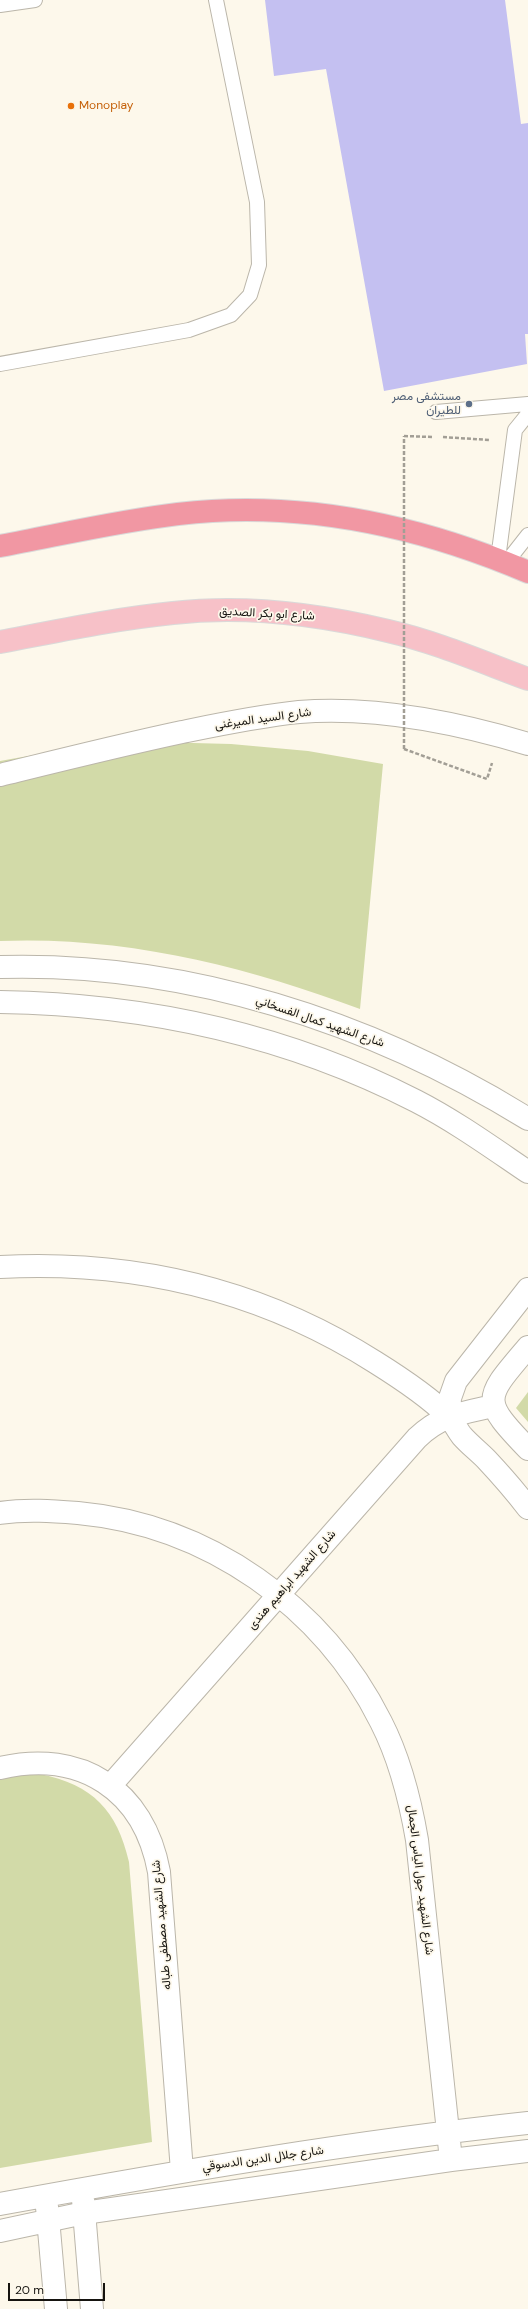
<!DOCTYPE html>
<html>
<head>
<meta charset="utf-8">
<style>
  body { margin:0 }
  #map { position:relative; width:528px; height:2309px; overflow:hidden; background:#fdf8eb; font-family:"DM Sans",sans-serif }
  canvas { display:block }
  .scale { position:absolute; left:8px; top:2283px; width:97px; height:18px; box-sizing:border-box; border:2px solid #161410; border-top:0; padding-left:5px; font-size:12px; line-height:14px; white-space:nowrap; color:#161410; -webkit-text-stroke:3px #fdf8eb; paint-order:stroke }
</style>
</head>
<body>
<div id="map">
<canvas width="528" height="2309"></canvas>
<div class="scale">20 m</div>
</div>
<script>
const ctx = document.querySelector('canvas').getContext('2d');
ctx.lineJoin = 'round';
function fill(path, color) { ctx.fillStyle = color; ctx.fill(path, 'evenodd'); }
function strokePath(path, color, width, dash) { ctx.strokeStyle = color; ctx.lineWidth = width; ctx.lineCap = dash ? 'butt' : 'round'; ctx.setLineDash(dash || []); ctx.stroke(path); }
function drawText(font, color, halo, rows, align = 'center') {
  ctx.font = font + ' "DM Sans",Vazirmatn,sans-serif'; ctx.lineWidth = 3.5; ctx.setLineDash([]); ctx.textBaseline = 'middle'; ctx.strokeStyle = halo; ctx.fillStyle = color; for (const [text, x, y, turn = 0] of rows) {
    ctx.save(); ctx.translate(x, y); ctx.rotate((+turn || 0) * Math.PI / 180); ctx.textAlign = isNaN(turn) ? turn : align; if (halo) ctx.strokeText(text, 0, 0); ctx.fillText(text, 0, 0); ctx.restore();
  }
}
const green = new Path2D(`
  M155,742l76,2 77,7 75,13 -23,245c-115,-43 -236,-73 -360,-68v-180c52,-10 102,-16 155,-19z
  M528,1392v30l-12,-14z
  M40,1774c53,11 77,36 89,88l23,280 -152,26v-388l18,-5z`);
const building = new Path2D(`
  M265,0h240l16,124 7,-1v211h-3l2,30 -143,27 -58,-322 -52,7z`);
const path = new Path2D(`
  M404,436l28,1
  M443,437l47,3
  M404,749l83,30 5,-16`);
const lane = new Path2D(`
  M0,5l35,-5
  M0,364l189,-34 42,-15 19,-20 9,-30 -2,-63 -41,-202
  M436,412l92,-8
  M498,559l17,-129 13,-16
  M506,563l22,-28`);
const street = new Path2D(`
  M0,967c186,-5 370,54 528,152
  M0,1002c145,2 287,33 416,99 39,20 75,46 112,71
  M0,1267c135,-7 260,22 375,95 24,15 53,34 73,54 6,6 9,14 14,20 7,8 16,15 24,23 15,16 29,32 42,49
  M528,1347c-44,52 -48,52 0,102
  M449,1417l1,-19 6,-17 72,-92
  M0,1513c26,-4 53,-2 78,0 130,12 245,93 303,209 19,37 29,77 36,118l34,320
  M0,1768c81,-19 144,22 159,104l23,299
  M110,1786l307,-348c24,-23 45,-25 76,-32
  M83,2199l9,110
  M0,2204c175,-32 351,-62 528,-81
  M47,2207l9,102
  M0,2231l84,-18 367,-53 77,-9`);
const secondary = new Path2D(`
  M0,775c61,-15 121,-30 182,-43 39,-8 77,-16 117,-20 77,-6 156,10 229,32`);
const primary = new Path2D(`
  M0,642c57,-11 114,-23 173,-29 71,-8 145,1 215,18 48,11 94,31 140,48`);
const highway = new Path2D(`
  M0,546c59,-11 118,-25 178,-32 120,-14 240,11 350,58`);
const pathBridge = new Path2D(`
  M404,749v-313`);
const markers = [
  [71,106,4,"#e8710a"],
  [469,404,4,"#5c6f8a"]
];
const foodNames = [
  ["Monoplay",79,106]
];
const serviceNames = [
  ["مستشفى مصر",461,397],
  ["للطيران",461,411]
];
const streetNames = [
  ["شارع ابو بكر الصديق",267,614,3],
  ["شارع السيد الميرغنى",263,719,-8],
  ["شارع الشهيد كمال الفسخاني",320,1022,19],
  ["شارع الشهيد ابراهيم هندى",292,1580,-49],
  ["شارع الشهيد جول الياس الجمال",420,1880,83],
  ["شارع الشهيد مصطفى طباله",162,1925,-95],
  ["شارع جلال الدين الدسوقي",263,2159,-8]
];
fill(green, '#d2daa8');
fill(building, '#c4c0f1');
strokePath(lane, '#bbb6aa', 16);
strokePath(street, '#bbb6aa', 24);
strokePath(secondary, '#bbb6aa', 24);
strokePath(primary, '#dad9d9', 24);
strokePath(highway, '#dad9d9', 24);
strokePath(path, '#a29e95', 2.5, [4, 2]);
strokePath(lane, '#fff', 14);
strokePath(street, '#fff', 22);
strokePath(secondary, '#fff', 22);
strokePath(primary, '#f7c1c8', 22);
strokePath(highway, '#f197a3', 22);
strokePath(pathBridge, '#a29e95', 2.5, [4, 2]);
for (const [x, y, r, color] of markers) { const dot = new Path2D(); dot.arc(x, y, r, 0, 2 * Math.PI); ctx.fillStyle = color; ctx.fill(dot); strokePath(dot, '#fdf8eb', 1.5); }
drawText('12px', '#c56008', '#fdf8eb', foodNames, 'left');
drawText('12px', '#4e5e75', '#fdf8eb', serviceNames, 'right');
drawText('12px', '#161410', '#fdf8eb', streetNames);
</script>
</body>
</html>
